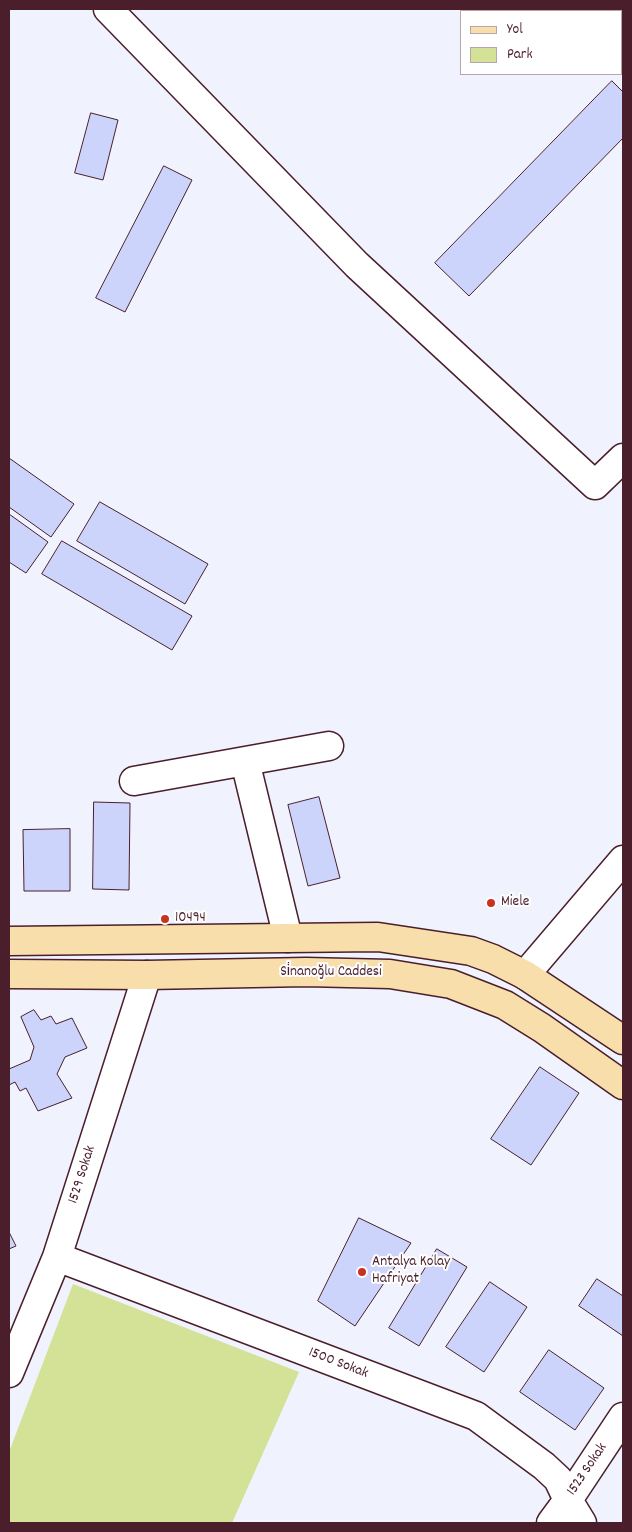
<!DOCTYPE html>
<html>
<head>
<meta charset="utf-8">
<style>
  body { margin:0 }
  #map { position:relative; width:632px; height:1532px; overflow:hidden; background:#f0f2fe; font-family:Dekko,sans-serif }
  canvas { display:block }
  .frame { position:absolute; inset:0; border:10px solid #4a1f2b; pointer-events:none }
  .legend { position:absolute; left:460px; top:10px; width:162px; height:65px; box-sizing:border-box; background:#fff; border:1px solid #b7a5aa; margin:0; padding:6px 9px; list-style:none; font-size:15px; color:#4a1f2b }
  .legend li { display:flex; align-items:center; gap:10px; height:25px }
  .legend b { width:25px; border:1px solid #b7a5aa }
</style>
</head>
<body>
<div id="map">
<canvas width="632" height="1532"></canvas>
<div class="frame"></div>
<ul class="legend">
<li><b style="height:6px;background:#f8deab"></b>Yol</li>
<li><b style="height:14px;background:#d3e296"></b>Park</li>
</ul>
</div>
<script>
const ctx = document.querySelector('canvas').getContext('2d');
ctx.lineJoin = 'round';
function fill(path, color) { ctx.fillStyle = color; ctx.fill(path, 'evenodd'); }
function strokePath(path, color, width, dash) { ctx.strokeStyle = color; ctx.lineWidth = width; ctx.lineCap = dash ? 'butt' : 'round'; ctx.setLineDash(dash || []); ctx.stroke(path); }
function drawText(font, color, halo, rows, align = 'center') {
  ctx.font = font + ' Dekko,sans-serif'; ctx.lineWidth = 4; ctx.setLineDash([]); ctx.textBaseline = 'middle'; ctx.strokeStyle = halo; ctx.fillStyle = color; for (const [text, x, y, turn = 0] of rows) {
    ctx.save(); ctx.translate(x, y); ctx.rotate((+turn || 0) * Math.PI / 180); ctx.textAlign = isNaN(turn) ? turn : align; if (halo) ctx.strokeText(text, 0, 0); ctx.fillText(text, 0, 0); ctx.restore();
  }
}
const green = new Path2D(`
  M73,1284l226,88 -67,151h-223v-71z`);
const building = new Path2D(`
  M612,81l11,11v46l-154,158 -34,-33z
  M91,113l27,7 -15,60 -28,-7z
  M164,166l28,14 -67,132 -29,-14z
  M9,458l65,46 -23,33 -42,-30z
  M100,502l108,62 -23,40 -108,-63z
  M9,514l39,28 -22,31 -17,-11z
  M62,541l130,75 -20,34 -130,-76z
  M319,797l21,81 -32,8 -20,-81z
  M94,802l36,1 -1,87 -36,-1z
  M70,829v62h-46l-1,-61z
  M34,1010l7,10 10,-4 5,8 16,-6 15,30 -22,9 -8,17 15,24 -34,13 -12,-23 -6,3 -5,-9 -6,3v-16l21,-9 4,-13 -13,-30z
  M540,1067l39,26 -48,72 -40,-26z
  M359,1218l52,25 -56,83 -37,-25z
  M9,1232l7,14 -7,3z
  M437,1249l30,18 -48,79 -30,-18z
  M597,1279l26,17v40l-44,-30z
  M490,1282l37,25 -43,65 -38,-25z
  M549,1350l55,38 -29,42 -55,-38z`);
const minor = new Path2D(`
  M108,9l249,256 238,220 28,-27
  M581,9l3,2
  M621,48l2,3
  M245,761l43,177
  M134,781l195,-35
  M525,975l98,-115
  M57,1257l419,159 68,50 14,13 10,21 14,23
  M9,1373l48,-116 90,-282
  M551,1523l17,-23 55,-83`);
const major = new Path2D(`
  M9,941l369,-4 93,14 22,8 32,16 98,65
  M9,974l138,1 159,-3 84,2 61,10 54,21 37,23 81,57`);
const markers = [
  [491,903,5,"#c8321e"],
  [165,919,5,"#c8321e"],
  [362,1272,5,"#c8321e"]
];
const poiNames = [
  ["Miele",501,903],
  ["10494",175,919],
  ["Antalya Kolay",372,1263],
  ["Hafriyat",372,1280]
];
const streetNames = [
  ["Si̇nanoğlu Caddesi",331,973],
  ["1529 Sokak",83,1175,-72],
  ["1500 Sokak",338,1364,21],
  ["1523 Sokak",588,1470,-56]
];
fill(green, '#d3e296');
fill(building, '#ccd4fc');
strokePath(building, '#4a1f2b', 1);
strokePath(minor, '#4a1f2b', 31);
strokePath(major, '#4a1f2b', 31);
strokePath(minor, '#fff', 28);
strokePath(major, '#f8deab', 28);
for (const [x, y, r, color] of markers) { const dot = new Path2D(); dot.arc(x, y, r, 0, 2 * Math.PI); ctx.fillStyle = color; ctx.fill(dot); strokePath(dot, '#fff', 2); }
drawText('15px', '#4a1f2b', '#fff', poiNames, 'left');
drawText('15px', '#4a1f2b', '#fff', streetNames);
</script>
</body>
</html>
